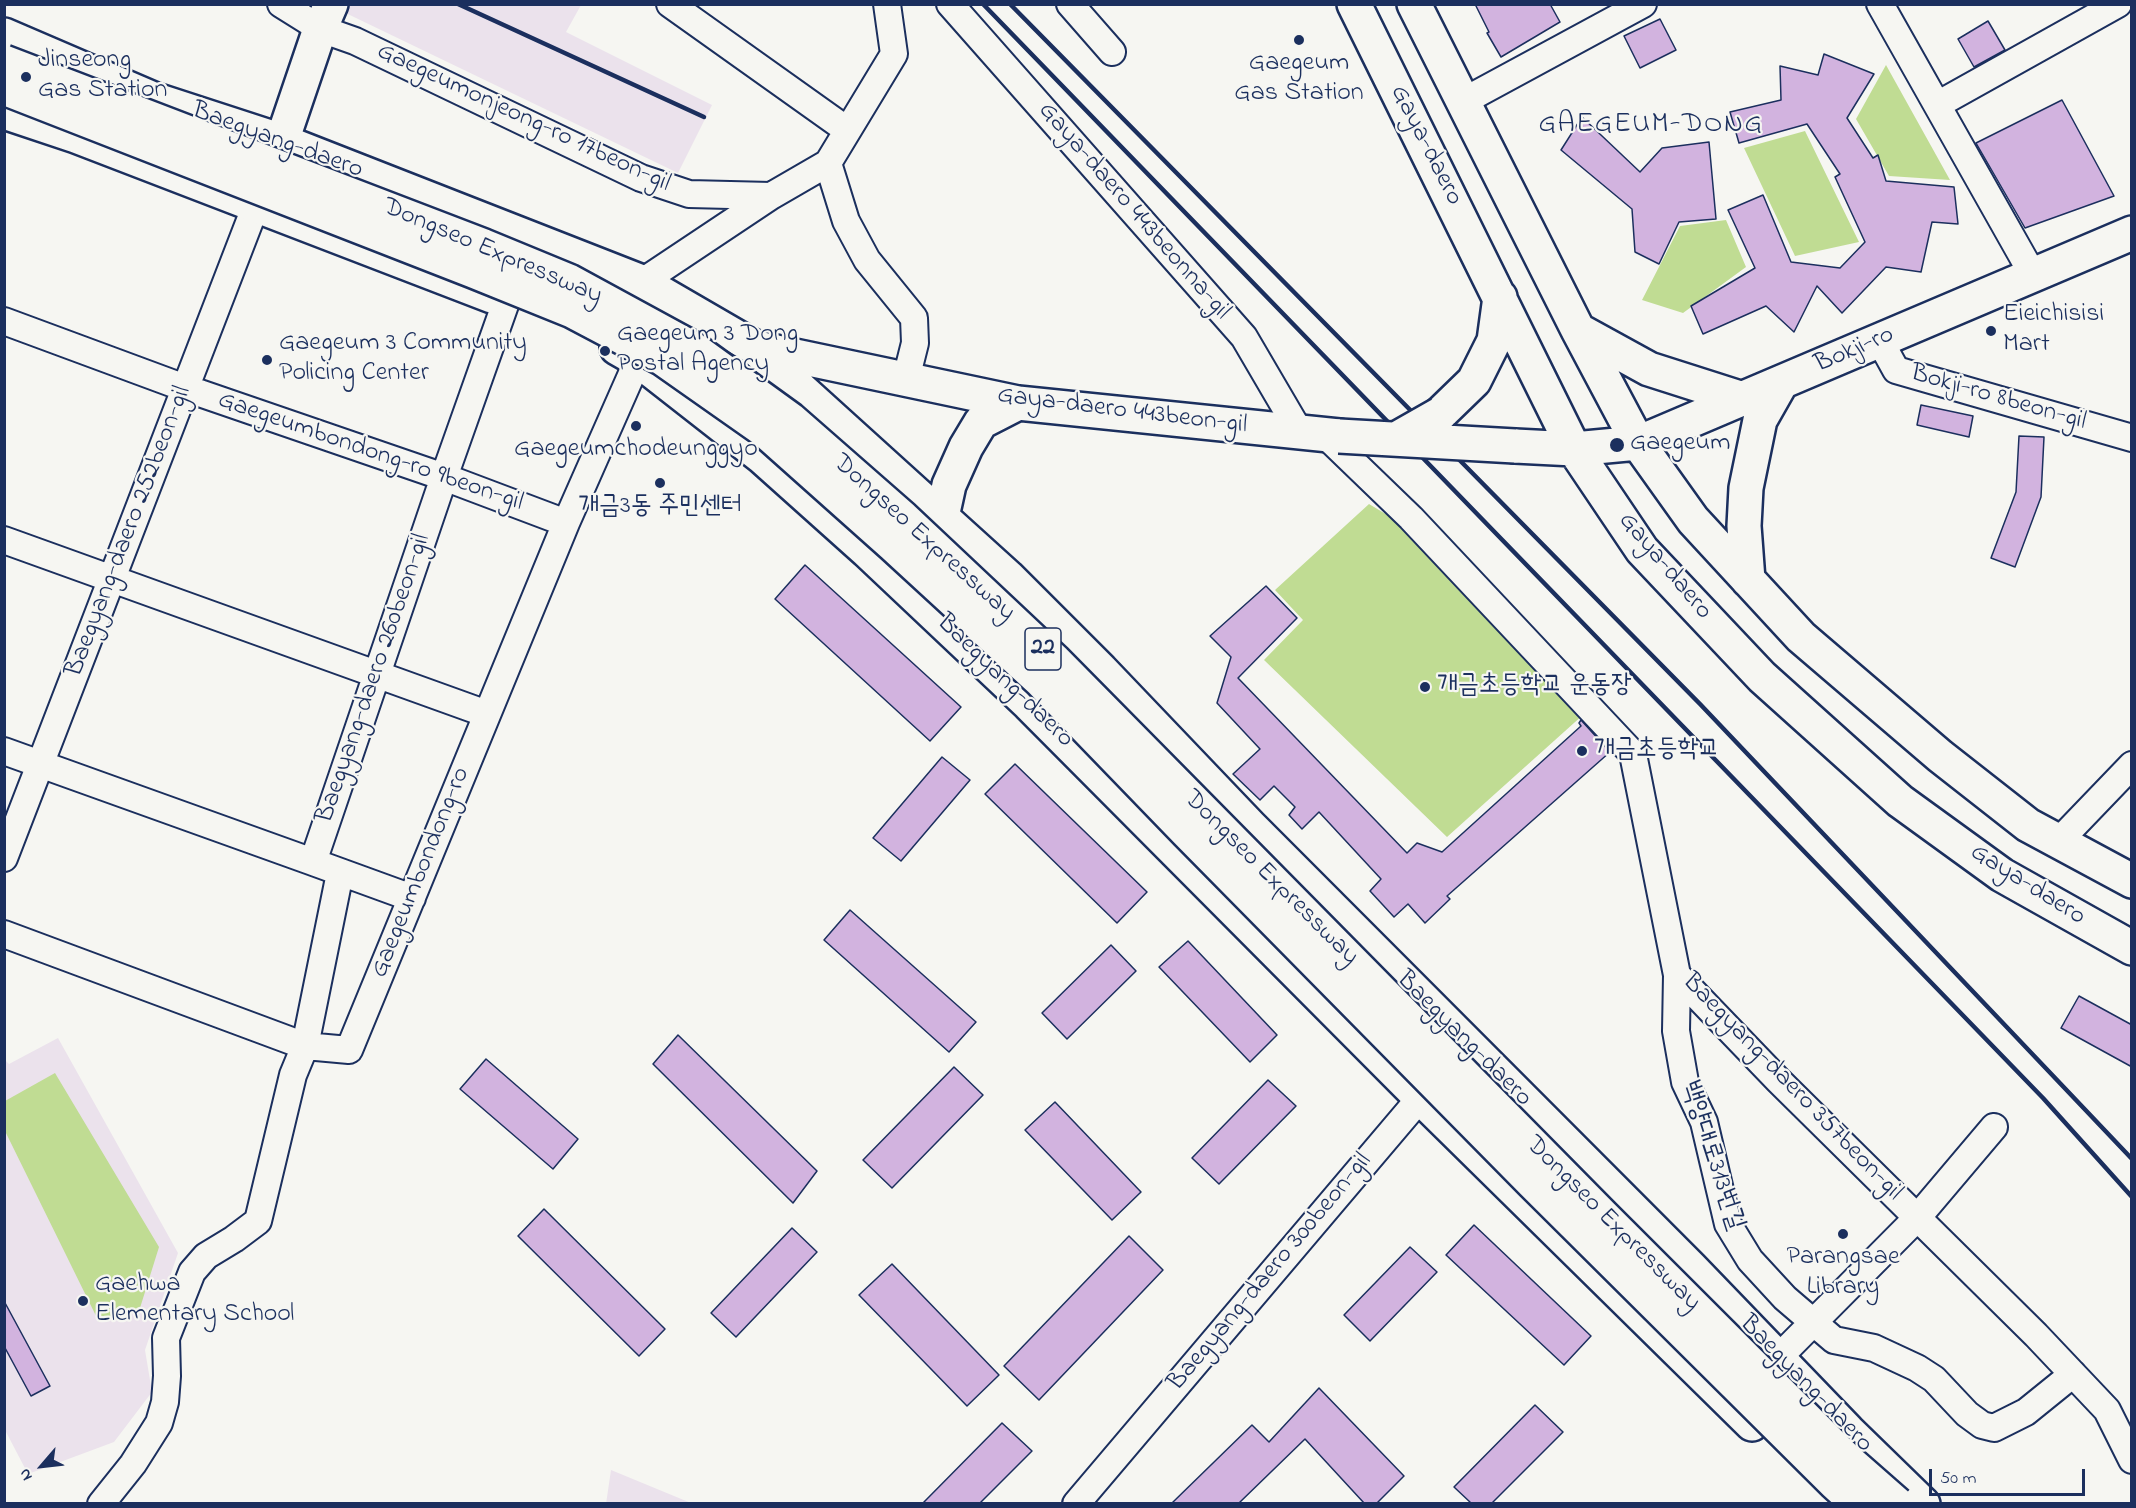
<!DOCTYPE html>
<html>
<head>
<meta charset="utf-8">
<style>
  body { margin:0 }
  #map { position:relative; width:2136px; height:1508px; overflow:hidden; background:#f6f6f2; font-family:"Indie Flower",sans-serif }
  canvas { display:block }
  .frame { position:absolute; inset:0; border:6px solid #1b2f5e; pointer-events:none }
  .north { position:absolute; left:12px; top:1436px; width:60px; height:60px; -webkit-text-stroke:4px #f6f6f2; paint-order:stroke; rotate:242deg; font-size:16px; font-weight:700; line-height:24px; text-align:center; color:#1b2f5e }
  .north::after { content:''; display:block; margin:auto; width:21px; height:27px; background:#1b2f5e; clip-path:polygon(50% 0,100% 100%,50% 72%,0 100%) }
  .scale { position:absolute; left:1929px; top:1469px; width:156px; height:27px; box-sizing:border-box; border:3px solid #1b2f5e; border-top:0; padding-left:8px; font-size:18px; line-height:21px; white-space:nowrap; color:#1b2f5e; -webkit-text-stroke:4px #f6f6f2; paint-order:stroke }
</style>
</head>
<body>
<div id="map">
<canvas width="2136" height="1508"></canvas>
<div class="frame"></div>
<div class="north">N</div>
<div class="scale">50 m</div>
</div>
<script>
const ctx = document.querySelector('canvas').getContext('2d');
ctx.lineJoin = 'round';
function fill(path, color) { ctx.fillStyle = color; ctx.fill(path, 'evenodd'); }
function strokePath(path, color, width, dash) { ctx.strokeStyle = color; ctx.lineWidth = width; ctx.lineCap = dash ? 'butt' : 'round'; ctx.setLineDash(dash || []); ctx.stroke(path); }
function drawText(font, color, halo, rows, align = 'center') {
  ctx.font = font + ' "Indie Flower","Poor Story",sans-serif'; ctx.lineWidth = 4.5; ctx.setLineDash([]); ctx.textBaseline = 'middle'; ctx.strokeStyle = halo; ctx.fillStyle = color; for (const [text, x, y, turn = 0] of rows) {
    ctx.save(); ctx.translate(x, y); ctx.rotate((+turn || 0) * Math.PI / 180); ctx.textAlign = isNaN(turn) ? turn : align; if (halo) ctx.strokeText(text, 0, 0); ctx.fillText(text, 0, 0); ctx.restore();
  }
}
const built = new Path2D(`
  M329,5h252l-15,27 146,73 -34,68z
  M58,1038l120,215 -33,97 7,42 -38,50 -86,32 -23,-44 -1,-371 5,5z
  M611,1470l80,33 -85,1z`);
const green = new Path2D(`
  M1886,65l64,115 -61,-4 -33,-57z
  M1805,131l54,111 -64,14 -51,-108z
  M1726,220l20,47 -63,46 -41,-13 38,-74z
  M1369,504l45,27 170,183 -137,123 -183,-177 39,-40 -28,-30z
  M55,1073l104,174 -19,61 -41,14 -94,-191v-30z`);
const building = new Path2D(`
  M1475,4h75l10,18 -59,35 -14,-24 2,-1z
  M1660,19l16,31 -36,18 -16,-32z
  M1988,21l17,29 -31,17 -16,-28z
  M1824,54l50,20 -27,44 26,40 5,-3 8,26 68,6 4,37 -26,-2 -11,50 -35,-5 -44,46 -25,-27 -23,46 -28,-26 -63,28 -12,-28 64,-38 -27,-58 35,-15 28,67 49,6 25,-26 -30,-65 5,-3 -33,-50 -68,19 -9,-31 51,-12 -1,-34 38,9z
  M2062,100l52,96 -89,32 -49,-85z
  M1582,117l58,55 22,-24 47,-6 7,77 -37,3 -20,42 -24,-12 -3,-43 -71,-59z
  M1921,405l52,11 -4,21 -52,-12z
  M2019,436l25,1 -3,60 -26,70 -24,-9 25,-66z
  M805,565l156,142 -31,34 -155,-142z
  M1266,586l31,32 -59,60 169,175 10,-10 25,9 139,-126 -2,-3 2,-3 29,32 -163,144 3,3 -25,24 -17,-19 -14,13 -24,-26 11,-12 -62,-67 -17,17 -13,-14 6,-8 -21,-21 -14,14 -27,-26 27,-25 -43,-46 14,-46 -21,-21z
  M942,757l28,23 -69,81 -28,-23z
  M1015,764l132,128 -30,31 -132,-129z
  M850,910l126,112 -27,30 -125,-112z
  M1188,941l89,94 -27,27 -91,-95z
  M1111,945l25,26 -69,68 -25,-26z
  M2079,996l53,29v42l-71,-39z
  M678,1035l139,136 -24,32 -140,-139z
  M486,1059l92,80 -25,30 -93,-80z
  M954,1067l29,28 -91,93 -29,-28z
  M1268,1080l28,26 -77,78 -27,-26z
  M1055,1102l86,90 -29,28 -87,-90z
  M544,1209l121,120 -26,27 -121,-120z
  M1474,1225l117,111 -27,29 -118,-110z
  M792,1228l25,24 -81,85 -25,-24z
  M1129,1236l34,34 -124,130 -35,-34z
  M1410,1247l27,25 -67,69 -26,-26z
  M892,1264l107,111 -32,31 -108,-111z
  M4,1301l46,85 -19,10 -27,-50z
  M1319,1388l85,88 -27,27h-13l-59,-64 -66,64h-67l80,-78 17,17z
  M1535,1405l28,27 -71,71h-21l-17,-16z
  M1002,1423l30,28 -52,52h-57z`);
const street = new Path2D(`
  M281,4l40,25 34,12 286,137 48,16 82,2 57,-33
  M670,4l177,126
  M887,4l7,50 -66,109 18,58 21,39 47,58 1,25 -9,36
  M950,4l294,333 55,94
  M1070,4l42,48
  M1880,4l153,271
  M1462,102l181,-98
  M1937,105l181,-101
  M642,282l129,-86
  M4,321l181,67 259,89 122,46
  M1880,341l16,29 236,68
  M1324,434l87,84 222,236 44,221 101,105 258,255 71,75 25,50
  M4,540l483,174
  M4,751l309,111
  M2058,842l74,-77
  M4,858l252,-653
  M412,898l-99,-36 131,-385 62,-175
  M4,934l301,112 44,4 217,-527 72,-163
  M1677,975l-1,56 9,51 19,40 24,102 22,36 35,38 49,42 40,8 43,20 17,11 33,35 15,11 12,3 32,-16 47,-38
  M1778,1358l139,-140 77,-91
  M101,1504l32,-40 26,-41 6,-21 2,-26 -1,-38 26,-66 14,-16 28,-17 24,-18 35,-146 12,-29 35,-173
  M1076,1504l357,-421`);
const secondary = new Path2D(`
  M1354,4l220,445 68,101 120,127 138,124 102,74 130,73
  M1414,4l164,326 60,113 55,77 108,117 139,119 88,69 104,56
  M4,35l149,64 129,42 360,141 112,65 254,230 93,93 149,156 441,442 157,163 75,73
  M4,112l72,24 416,160
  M282,141l37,-109 12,-28
  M1578,330l71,39 94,30
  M617,348l21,12 124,97 105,94 162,153 391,393 332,327
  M757,348l261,55 321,33
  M1440,414l34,-33 20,-40 6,-44
  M1515,446l59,3 64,-6 494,-210
  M942,517l7,-32 17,-38 15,-25 37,-19
  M1748,580l-4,-54 2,-38 14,-68 21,-37`);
const rail = new Path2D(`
  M458,4l246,113
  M983,4l1060,1094 89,99
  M1010,4l690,700 432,455`);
const secondaryBridge = new Path2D(`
  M1339,436l176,10
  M1396,439l44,-25`);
const highwayBridge = new Path2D(`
  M4,62l480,184 85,35 123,67 98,71 113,99 152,143 547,554 246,246 49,43
  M4,88l469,183 99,40 91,48 101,71 129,115 147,135 147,152 346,351 302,300 23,21`);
const markers = [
  [1299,40,6,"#1b2f5e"],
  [26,77,6,"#1b2f5e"],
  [1991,331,6,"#1b2f5e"],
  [605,351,6,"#1b2f5e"],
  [267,360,6,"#1b2f5e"],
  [636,426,6,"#1b2f5e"],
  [1617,445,8,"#1b2f5e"],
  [660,483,6,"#1b2f5e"],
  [1425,687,6,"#1b2f5e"],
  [1582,751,6,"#1b2f5e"],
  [1843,1234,6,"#1b2f5e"],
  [83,1301,6,"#1b2f5e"]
];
const shields = [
  [1043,649,36]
];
const shieldNames = [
  ["22",1043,649]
];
const poiNames = [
  ["Jinseong",38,62],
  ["Gas Station",38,92],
  ["Gaegeum",1299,65,"center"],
  ["Gas Station",1299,95,"center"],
  ["Eieichisisi",2003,316],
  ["Mart",2003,346],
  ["Gaegeum 3 Dong",617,336],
  ["Postal Agency",617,366],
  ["Gaegeum 3 Community",279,345],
  ["Policing Center",279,375],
  ["Gaegeum",1630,445],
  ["Gaegeumchodeunggyo",636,451,"center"],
  ["개금3동 주민센터",660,508,"center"],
  ["개금초등학교 운동장",1437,687],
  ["개금초등학교",1594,751],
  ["Parangsae",1843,1259,"center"],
  ["Library",1843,1289,"center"],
  ["Gaehwa",95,1286],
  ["Elementary School",95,1316]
];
const streetNames = [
  ["Gaegeumonjeong-ro 17beon-gil",523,119,25],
  ["Baegyang-daero",277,142,20],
  ["Gaya-daero",1425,146,63],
  ["Gaya-daero 443beonna-gil",1133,212,49],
  ["Dongseo Expressway",492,253,23],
  ["Bokji-ro",1855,351,-23],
  ["Bokji-ro 8beon-gil",1998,399,16],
  ["Gaya-daero 443beon-gil",1122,412,7],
  ["Gaegeumbondong-ro 9beon-gil",370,453,19],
  ["Baegyang-daero 252beon-gil",130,532,-69],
  ["Dongseo Expressway",923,539,42],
  ["Gaya-daero",1664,567,50],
  ["Baegyang-daero 260beon-gil",375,679,-71],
  ["Baegyang-daero",1004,682,44],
  ["Gaegeumbondong-ro",422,873,-68],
  ["Dongseo Expressway",1270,879,45],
  ["Gaya-daero",2027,886,32],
  ["Baegyang-daero",1463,1040,45],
  ["Baegyang-daero 357beon-gil",1791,1088,46],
  ["백양대로313번길",1711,1156,72],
  ["Dongseo Expressway",1612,1225,45],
  ["Baegyang-daero 300beon-gil",1271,1273,-50],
  ["Baegyang-daero",1805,1385,46]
];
const quarterNames = [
  ["GAEGEUM-DONG",1651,126]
];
fill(built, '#ebe2ec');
fill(green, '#c0dc93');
fill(building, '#d2b3df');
strokePath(building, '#1b2f5e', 1.5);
strokePath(street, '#1b2f5e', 30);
strokePath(secondary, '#1b2f5e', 38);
strokePath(street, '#f6f6f2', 26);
strokePath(secondary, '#f6f6f2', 33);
strokePath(rail, '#1b2f5e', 4.5);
strokePath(secondaryBridge, '#1b2f5e', 38, []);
strokePath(highwayBridge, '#1b2f5e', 38, []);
strokePath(secondaryBridge, '#f6f6f2', 33);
strokePath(highwayBridge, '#f6f6f2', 33);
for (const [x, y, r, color] of markers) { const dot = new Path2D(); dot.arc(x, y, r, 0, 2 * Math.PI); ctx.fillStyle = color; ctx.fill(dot); strokePath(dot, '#f6f6f2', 2); }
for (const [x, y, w] of shields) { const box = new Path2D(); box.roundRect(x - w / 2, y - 21, w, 42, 4.5); ctx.fillStyle = '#f6f6f2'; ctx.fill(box); strokePath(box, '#1b2f5e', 1.5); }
drawText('bold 24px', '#1b2f5e', null, shieldNames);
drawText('26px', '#1b2f5e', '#f6f6f2', poiNames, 'left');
drawText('26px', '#1b2f5e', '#f6f6f2', streetNames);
ctx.letterSpacing = '1.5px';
drawText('28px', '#1b2f5e', '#f6f6f2', quarterNames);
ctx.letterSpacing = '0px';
</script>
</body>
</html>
